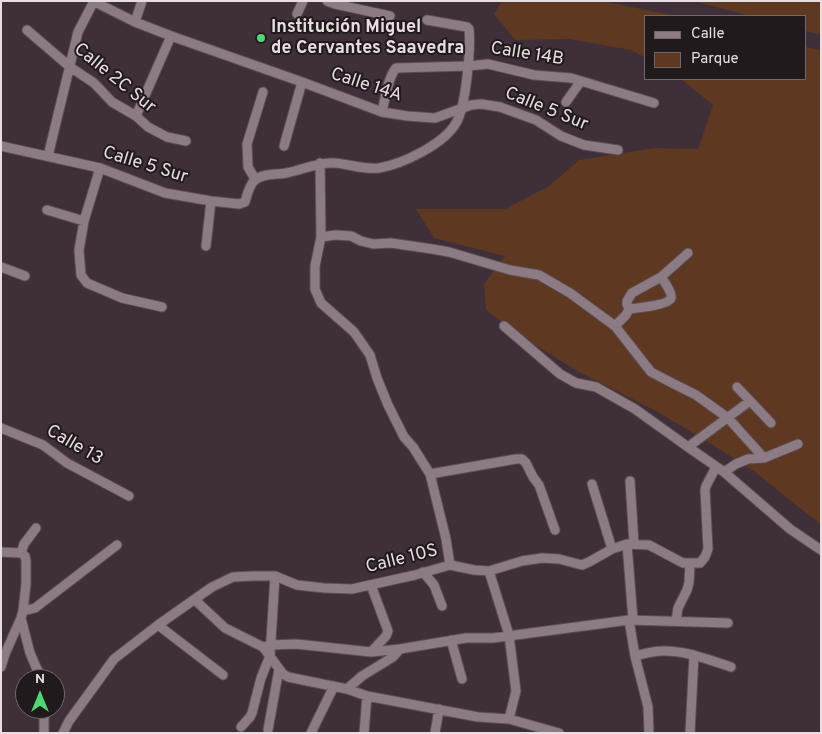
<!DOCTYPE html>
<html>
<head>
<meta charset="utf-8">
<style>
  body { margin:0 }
  #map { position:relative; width:822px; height:734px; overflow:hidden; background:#3e2f38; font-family:Overpass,sans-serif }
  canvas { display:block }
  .frame { position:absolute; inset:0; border:2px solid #e7dde2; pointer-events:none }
  .legend { position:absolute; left:644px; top:15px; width:162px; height:65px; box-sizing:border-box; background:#211a1d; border:1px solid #70686c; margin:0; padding:6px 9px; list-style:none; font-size:15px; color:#e7dde2 }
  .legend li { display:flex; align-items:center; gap:10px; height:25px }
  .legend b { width:25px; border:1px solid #70686c }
  .north { position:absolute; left:15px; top:669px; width:50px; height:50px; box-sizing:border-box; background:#211a1d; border:1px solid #70686c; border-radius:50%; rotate:0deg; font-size:14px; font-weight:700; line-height:20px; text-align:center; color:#e7dde2 }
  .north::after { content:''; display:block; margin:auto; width:18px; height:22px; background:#4fd675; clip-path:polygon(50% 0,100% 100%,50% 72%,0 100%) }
</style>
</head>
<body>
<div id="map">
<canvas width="822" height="734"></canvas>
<div class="frame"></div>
<ul class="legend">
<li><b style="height:6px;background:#8d7b84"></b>Calle</li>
<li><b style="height:14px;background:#5e3821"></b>Parque</li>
</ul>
<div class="north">N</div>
</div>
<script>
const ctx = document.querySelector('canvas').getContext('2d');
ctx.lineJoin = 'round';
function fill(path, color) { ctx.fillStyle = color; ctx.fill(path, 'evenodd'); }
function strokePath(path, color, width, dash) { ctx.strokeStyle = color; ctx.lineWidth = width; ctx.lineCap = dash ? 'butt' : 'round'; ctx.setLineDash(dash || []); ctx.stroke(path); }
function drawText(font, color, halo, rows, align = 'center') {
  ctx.font = font + ' Overpass,sans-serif'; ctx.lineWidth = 4; ctx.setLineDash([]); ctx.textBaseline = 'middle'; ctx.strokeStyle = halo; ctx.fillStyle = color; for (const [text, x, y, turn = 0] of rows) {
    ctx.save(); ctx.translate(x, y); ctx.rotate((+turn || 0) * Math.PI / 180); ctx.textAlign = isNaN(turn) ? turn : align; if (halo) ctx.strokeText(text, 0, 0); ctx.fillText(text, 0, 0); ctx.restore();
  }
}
const green = new Path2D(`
  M502,1h99l77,15h-32v42l-15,-8 -62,-11 -54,1 -21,-26z
  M694,1h127v34l-15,-4v-15h-56z
  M806,47l15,3v475l-66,-53 -50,-32 -51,-30 -75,-38 -57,-35 -36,-27 -2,-26 21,-28 -71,-18 -18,-29h89l44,-23 30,-26 75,-12 44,1 15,-44 -32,-26h125z`);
const street = new Path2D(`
  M93,1l42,21 36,14 131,46 80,30 25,4 28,2 36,-13 10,-1 19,3 36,13 25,16 23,9 34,5
  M327,1l8,3 55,12
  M297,14l6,-13
  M135,22l7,-21
  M27,30l43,37 24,16 18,19 24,14 12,11 19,10 19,4
  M566,102l15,-21
  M382,112c3,-13 6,-35 14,-44l72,-2 20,-2 46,11 37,3 10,3 73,22
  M136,116l35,-80
  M1,146l99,22 65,25 46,8 28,3 6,-2c2,-7 4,-16 9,-21 7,-8 23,-6 32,-8 17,-3 31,-11 48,-10 16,1 30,7 45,5 24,-4 65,-24 77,-45 10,-16 15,-75 13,-94l-2,-2 -40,-7
  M284,146l18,-64
  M48,156l30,-124 16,-31
  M320,163l1,74 -6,29v23l6,14 33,29 16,23 7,23 11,27 16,32 9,10 17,27 16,65 4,26
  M100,168l-16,53 -5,29 2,25 6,8 35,15 40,9
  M255,179l-7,-12 -1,-23 16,-52
  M47,210l37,11
  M321,237l15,-2 15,1 10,5 12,3 18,-1 41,6 17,3 61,18 29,5 31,18 45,33 36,46 21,11 24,12 32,23 36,40
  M206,246l5,-45
  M1,267l24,9
  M629,309c8,-1 40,-4 42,-11 2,-4 -7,-17 -10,-21
  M504,326l56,48 16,9 20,4 39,22 53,38 36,25 66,57 31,21
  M615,326l11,-11 3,-6 -2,-5v-3l5,-8 29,-16 27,-24
  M737,387l34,36
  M1,428l42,17 24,18 62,33
  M688,447l62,-46
  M724,472l12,-8 12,-5 16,-1 34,-14
  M430,474l86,-15h6l4,4 7,14 6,8 16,45
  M630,481l4,63
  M592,484l20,65
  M36,528l-12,16 -3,9 4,3 1,5v23l-3,27 -2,7 9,35 6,14 7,12
  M627,544l6,76
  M1,552l20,1
  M489,571l20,64 7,56 -7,28
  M423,572l11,13 8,21
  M371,585l17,46 -2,5 -15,16
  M195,600l30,28 38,19 20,27 5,3 59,12 20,7 111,21 31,2 50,14
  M23,611l12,-3 82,-63
  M629,620l6,36 13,51 1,26
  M676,621l2,-13 9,-18 2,-7 1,-19
  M158,625l65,50
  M451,640l11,39
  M263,647l8,-2 25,-1 75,8 29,-3 66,-11h27l136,-18 99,3
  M635,656c8,-2 17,-5 27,-5 23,-1 47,9 69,16
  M1,667l4,-13 16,-36
  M347,689l15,-13 31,-19 7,-8
  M241,727l9,-10 2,-4 9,-35 9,-22 5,-80
  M268,730l11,-61
  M44,733v-14l2,-10
  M63,733l6,-12 45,-62 44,-34 54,-38 21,-10 20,-1h22l22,9 27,3 28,1 63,-14 35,-10 24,5 15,1 33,-10 20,-3 17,1 23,6 7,-3 23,-13 15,-5 22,1 34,18h17l5,-6 3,-8 -3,-59 1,-4 10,-19
  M311,733l23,-47
  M364,733l3,-37
  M435,733l4,-24
  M690,733l4,-78`);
const markers = [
  [261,38,5,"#4fd675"]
];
const poiNames = [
  ["Institución Miguel",271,28],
  ["de Cervantes Saavedra",271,49]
];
const streetNames = [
  ["Calle 14B",527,55,9],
  ["Calle 2C Sur",114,79,39],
  ["Calle 14A",366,86,18],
  ["Calle 5 Sur",546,110,22],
  ["Calle 5 Sur",145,166,17],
  ["Calle 13",74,446,30],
  ["Calle 10S",402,560,-14]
];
fill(green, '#5e3821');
strokePath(street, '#5b4e56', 11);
strokePath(street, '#8d7b84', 9);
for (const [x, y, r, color] of markers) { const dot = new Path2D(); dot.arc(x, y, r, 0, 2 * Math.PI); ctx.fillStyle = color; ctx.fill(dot); strokePath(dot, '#211a1d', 2); }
drawText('bold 18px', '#e7dde2', '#211a1d', poiNames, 'left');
drawText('18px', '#e7dde2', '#211a1d', streetNames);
</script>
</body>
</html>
